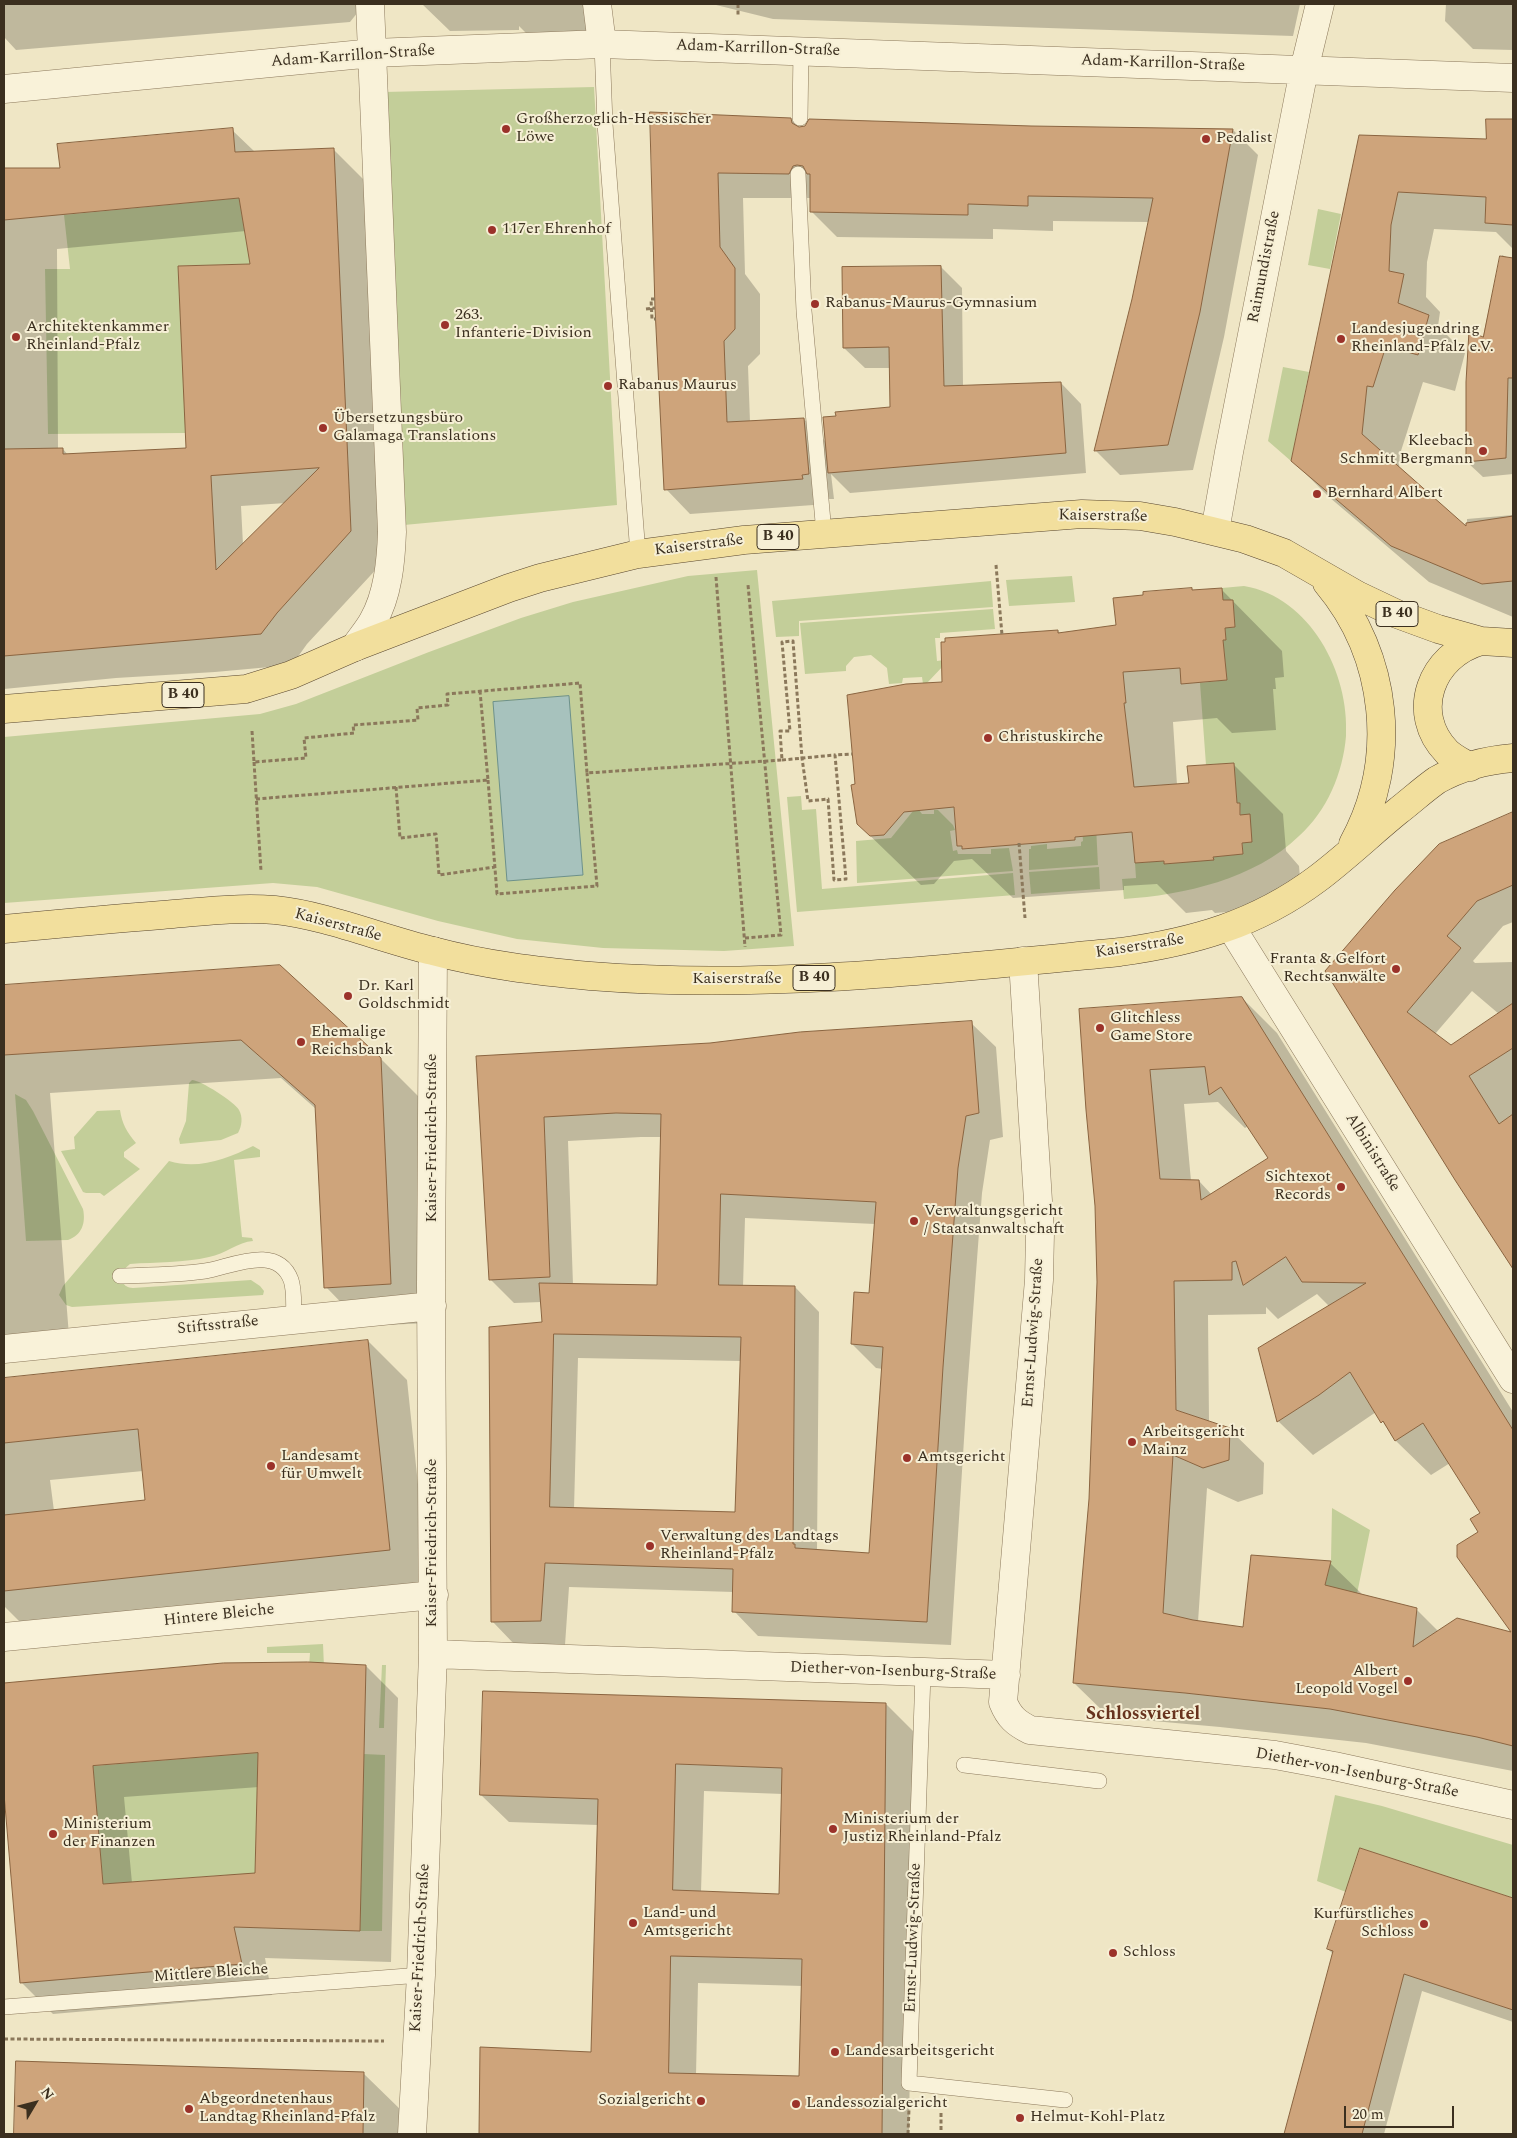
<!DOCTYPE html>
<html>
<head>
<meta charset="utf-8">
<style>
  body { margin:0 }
  #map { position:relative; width:1517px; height:2138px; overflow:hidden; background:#efe6c5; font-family:Spectral,serif }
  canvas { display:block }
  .frame { position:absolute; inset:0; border:5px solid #3b2f1f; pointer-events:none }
  .north { position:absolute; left:10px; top:2078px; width:50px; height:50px; -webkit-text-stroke:4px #f6efd5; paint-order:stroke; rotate:53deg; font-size:14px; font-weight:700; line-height:20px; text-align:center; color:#3b2f1f }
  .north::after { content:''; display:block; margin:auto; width:18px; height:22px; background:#3b2f1f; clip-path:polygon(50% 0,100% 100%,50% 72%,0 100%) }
  .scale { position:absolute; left:1344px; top:2106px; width:110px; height:22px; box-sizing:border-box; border:2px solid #3b2f1f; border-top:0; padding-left:6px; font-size:15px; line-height:18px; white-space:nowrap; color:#3b2f1f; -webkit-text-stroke:4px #f6efd5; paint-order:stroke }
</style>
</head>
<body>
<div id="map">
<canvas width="1517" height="2138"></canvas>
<div class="frame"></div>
<div class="north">N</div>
<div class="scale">20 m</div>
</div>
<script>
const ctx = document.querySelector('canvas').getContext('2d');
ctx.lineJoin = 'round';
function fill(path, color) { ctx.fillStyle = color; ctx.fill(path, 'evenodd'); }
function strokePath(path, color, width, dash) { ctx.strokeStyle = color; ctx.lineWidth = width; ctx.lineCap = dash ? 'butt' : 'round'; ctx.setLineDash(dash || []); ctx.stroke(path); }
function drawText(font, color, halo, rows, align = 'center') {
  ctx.font = font + ' Spectral,serif'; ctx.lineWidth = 4; ctx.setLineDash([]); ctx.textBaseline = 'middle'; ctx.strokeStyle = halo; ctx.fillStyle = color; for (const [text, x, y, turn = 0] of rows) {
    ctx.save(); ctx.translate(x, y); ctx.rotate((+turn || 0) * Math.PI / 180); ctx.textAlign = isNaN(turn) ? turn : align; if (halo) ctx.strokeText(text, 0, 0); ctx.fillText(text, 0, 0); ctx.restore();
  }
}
const green = new Path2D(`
  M594,87l23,418 -213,20 -20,-433z
  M239,198l11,66 -72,2 8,167 -138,1 -3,-165h25l-6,-54z
  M1318,209l23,5 -11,55 -22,-4z
  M1283,367l26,5 -18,89 -23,-20z
  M757,570l37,376 -70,5 -121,-3 -86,-9 -79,-18 -121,-34 -44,-4 -269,20v-166l256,-23 36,-10 133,-52 92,-34 52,-16 115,-26z
  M1072,576l3,26 -66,4 -3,-26z
  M991,581l2,26 -194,14v15l-23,1 -4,-36z
  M1244,586c66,11 106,87 102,150 -3,37 -19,75 -47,100 -44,43 -115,59 -175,63l-2,-20 14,-1 -1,-15 29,-2v3l50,-5 -1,-2 30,-3 -3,-51h-3l-3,-40 -28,2 -6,-82 27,-3 -4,-40 3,-1 -1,-11 10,-1 -2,-27h-10l-1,-12z
  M993,609l2,20 -55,4v5h-5l2,23 7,-1v5l-17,18 -4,1 -1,-7 -19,1 -1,5 -13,1 -2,-16 -16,-13 -17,2 -8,9v5l-41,3 -5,-51z
  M801,796l1,14 14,-1 6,80 191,-16 2,22 -218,17 -10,-115z
  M919,810l3,4h12v-4h4l15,15 2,5 -5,1 3,20 4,-1 1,4h33v-5l18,-1 4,23 -156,12 -1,-42 35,-3 22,-27z
  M1096,826l2,39 -69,5v-21h2v-3l16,-2v5l34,-3v-4l2,-1 -1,-14z
  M1099,867l1,22 -69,5 -2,-22z
  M192,1080c8,0 43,22 47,30 4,7 3,16 -1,23l-17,7 -41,4 -1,-5 7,-18 3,-38z
  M15,1094l11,6 7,11 50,98c3,14 -1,26 -15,31l-42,1z
  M120,1110c2,14 7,22 16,33l-12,9v5l16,12 -36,27 -4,-3h-14l-3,-1 -22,-41 14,-2 -1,-12 23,-26z
  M253,1146l7,4v7l-26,3 8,77 10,1 1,3c-15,1 -28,13 -44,16 -25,6 -53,5 -79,7l-9,8c1,9 1,15 12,16l118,-8 9,6 4,5 -1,4 -191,12 -6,-2 -7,-10 4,-9 106,-125c29,9 58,-2 84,-15z
  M1332,1508l38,22 -23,113 -34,-6 18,-76z
  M323,1644l1,23h-15l1,-14h-43v-6z
  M382,1665h4l-2,63h-5z
  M259,1714l-5,196 -29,-35 -122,9 -10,-118 122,-10z
  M364,1754l21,1 -3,176h-22z
  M1335,1795l47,11 131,39v53l-153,-50 -14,44 -29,-11z`);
const water = new Path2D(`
  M569,696l14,179 -76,6 -14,-179z`);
const shadow = new Path2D(`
  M4,4h354v8l-8,10 -334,28 -12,-13z
  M422,4h177l-8,29 -64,1 -8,-8v4l-69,1z
  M712,4h588l-7,32 -520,-17z
  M1446,4h67v46l-40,-1 -28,-28z
  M651,113l139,6 10,9 231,-1 202,3 25,25 -34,182 -31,133 -73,5 -25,-25 39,-151 15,-77 -96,-1v10l-60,-2v10l-156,-2 -25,-25v-14h-69l2,76 15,20v60l-12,12 2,56 54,-3 22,23 65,-34v-40h-26l-21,-20 97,-81 21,21 1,98 98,-3 20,21 5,69 -236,20 -19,-19 3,25h-7v5l-137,10 -24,-25z
  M232,130l23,22 78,-3 31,31 18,383 -75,81 -15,21 -77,7 -99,6 -112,11v-520h57zM246,231l6,35 -64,183 -120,6 -5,-6 -5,1 -1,-201zM286,503l-43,42 -2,-39z
  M1360,136l153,5v108l-17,-17 -62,-3 -7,33 -1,35 14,15 -2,14 27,27 -10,38 -32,-9 -23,72 -1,14 68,60v-9l46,-4v102l-84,-35 -100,-85 -37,-37z
  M1502,255l11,5v214l-30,3 -16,-15 17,-124z
  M1192,589l2,3 28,-2 60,61 2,26 -9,1 1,11h-3l3,41 -44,3 -15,-15 -44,4 4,63 13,-1 43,-20 50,50 3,37 13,15 2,25 -38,18 -48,4 -3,-3 -26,3 -29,-29 -33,2v4l-111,8 -41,-39 -18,2 -20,23 -13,1 -63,-61 -1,-38 86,-103 115,-52 3,3 56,-8z
  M1512,813l1,109 -10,4 -30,35 2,2 38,-1v307l-186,-297zM1472,991l27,23 -48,32 -16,-12z
  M280,966l101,93 39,39 9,225 -65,3 -38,-39 -10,-178 -35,-31 -231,15 19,243 -65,4v-354z
  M1242,998l35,35 236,379v221l-54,-76 20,-25 3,-19 -32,-50 -19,12 -35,-34 -20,-29 -63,43 -35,-34 51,-115 -12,-12 -39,25 -12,-12v7l-58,1 1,107 20,7 35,34 -1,31 -25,8 -31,-14 -9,134 46,6 86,-65 34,33 52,13 23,23 18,-12 56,14v137l-147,-28 -146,-16 -111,-10 -35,-34 17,-184 7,-217 -1,-76 -10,-96zM1218,1102l27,26 3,-2 22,33 -58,36 -13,-14h-8l-7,-77z
  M971,1023l25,24 7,90 -13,3 -8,53 -15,199 -16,253 -193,-9 -24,-25v-19l-165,-5 -4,58 -49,1 -24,-25 52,-298 -2,-21 -28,1 -24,-24 -13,-222 233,-13zM641,1137h21l-3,149 -86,-1 -5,-144zM745,1218l130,6 -5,70 -18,50 24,24 7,1 -13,185 -53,-3 2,-239 -24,-25h-52zM578,1358l163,3 -5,153 -162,-5z
  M368,1341l39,39 22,209 -400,42 -25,-25v-227zM143,1471l4,30 -93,10 -4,-31z
  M224,1664l142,2 32,32 -7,264 -126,-4 7,37 -219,19 -32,-32 -17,-203v-95zM259,1787l-2,87 -125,9 -8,-86z
  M886,1704l28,28 -5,402h-428v-85l112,5 5,-229 -89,-3 -28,-27zM704,1791l79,3 -3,101 -79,-3zM698,1983l105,3 -3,92 -104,-3z
  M1361,1849l152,51v122l-91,-31 -38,143h-99l48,-180 -5,-5z
  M17,2063l347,11 39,38 -1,22h-387z`);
const building = new Path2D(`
  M650,112l141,6 1,5 7,4 6,-1 4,-7 222,7 202,3 -33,183 -32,133 -74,6 38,-152 21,-101 -125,-2v10l-60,-2v11l-158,-3v-38h-3l-4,-8 -6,-1 -4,1 -4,8 -71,-1 2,74 15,21v61l-11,12 3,81 77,-4 5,56 -7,1 1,4 -139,11 -9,-182z
  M1486,119h27v106l-28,-2 1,-26 -88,-5 -7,33 -2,46 15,3 -6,29 31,12 -11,40 -32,-9 -13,41 -6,-1 -5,48 104,92v-3l47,-7v65l-31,3 -91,-38 -100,-85 68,-326 127,4z
  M233,128l2,24 99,-4 17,383 -74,82 -16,21 -257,22v-207l59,-1v6l123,-6 -8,-182 72,-2 -11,-66 -235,22v-52h56l-3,-24zM319,468l-103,102 -5,-94z
  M1500,256l13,2v120h-5l-2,80 -40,4v-80l3,-51 14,6z
  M941,266l3,120 117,-4 5,71 -238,20 -5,-56 13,-1 -1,-4 55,-5 -1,-60 -46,1 -1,-81z
  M1192,588v2l30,-2 1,12h10l2,27 -10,1 1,12h-3l4,40 -46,4 -1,-16 -57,4 3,31h-2l10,84 55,-4 -2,-17 47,-3 3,40h3v12l10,-1 2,28 -10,1 1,11 -30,3 1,3 -50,4v-3l-29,2 -3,-31 -57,5v3l-113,9v-3h-5l-3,-39 -50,5 -20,23 -14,1 -13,-12 -6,-39 4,-1 -8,-89 59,-11 36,-2 -1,-40h4v-4l113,-8v3l58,-8 -3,-27 30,-3v-3z
  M1513,812v73l-36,16 -30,35 14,12 -54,64 44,33 62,-42v45l-44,28 30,48 14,-10v155l-58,-89 -130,-209 70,-81 44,-46z
  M280,965l101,93 10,226 -67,4 -9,-183 -74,-65 -237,15v-70z
  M1242,997l271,433v316l-36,-9 -147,-28 -145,-16 -112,-10 16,-184 8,-217 -2,-76 -9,-96 -7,-101zM1205,1067l4,28 12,-8 47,71 -67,42 -2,-20 -39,-1 -10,-109zM1286,1257l16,25 64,1 -108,65 19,74 42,-27 31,-23 31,51 2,-2 12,20 28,-18 57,90 -10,6 8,13 -21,13v12l54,75 -54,-14 -44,29 4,-39 -92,-23 6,-24 -80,-6 -8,72 -50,-7 -30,-7 10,-158 30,13 26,-8 1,-32 -54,-18 -2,-129 58,-1v-18l4,-1 7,24z
  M972,1021l7,92 -13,3 -8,52 -15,199 -16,255 -195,-10 1,-43 -188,-6 -4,58 -50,1 -2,-295 53,-5 -3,-39 118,2 4,-171 -45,-1 -72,4 6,160 -61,3 -13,-224 234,-13 90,-11zM721,1194l155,8 -7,91 -15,-1 -3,52 32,3 -14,206 -74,-5v-4h-2l2,-258 -76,-1zM554,1334l187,3 -6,175 -185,-5z
  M368,1340l22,210 -386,41v-76l141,-15 -7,-71 -134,14v-65z
  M308,1662l58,3 -6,266 -126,-4 8,37 -222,19 -16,-189v-111l219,-20zM258,1753l-3,120 -152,11 -10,-118z
  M483,1691l403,12 -4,431h-403l1,-87 111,5 7,-253 -118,-4zM676,1764l106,4 -3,126 -106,-4zM671,1956l131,3 -3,117 -130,-3z
  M1360,1848l153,50v112l-109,-36 -42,160h-78l49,-183 -6,-2z
  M16,2061l348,11 -1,62h-349z`);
const path = new Path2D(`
  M738,4v12
  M655,299h-4l1,20h4
  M646,309l9,-1
  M996,565l6,70
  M716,577l29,370
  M252,731l2,31 52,-4 -2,-20 50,-5 -1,-8 65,-5 -1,-12 31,-3 -1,-11 133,-11 7,90 195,-13 -2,-29h10l-8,-89 11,-1 9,117 6,43 20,-2 6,81 12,-1 -11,-124 17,-1
  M782,760l53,-5
  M254,762l7,109
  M488,780l9,114 100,-8 -10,-113
  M396,787l4,51 36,-4 3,41 56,-8
  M256,799l232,-19 -8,-89
  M1019,843l6,75
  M745,938l36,-3 -33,-350
  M4,2039l380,2
  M941,2113v19
  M908,2134l1,-25`);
const lane = new Path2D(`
  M602,44l3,80 33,430
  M800,118l1,-68
  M798,174l6,137 20,222
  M120,1276c28,-1 57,-1 85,-5 26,-4 72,-28 86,9 4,11 2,27 3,39
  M923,1673l-14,410 156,17
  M964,1765l135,16
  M4,2007l417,-32`);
const street = new Path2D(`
  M597,4l5,40
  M4,89l369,-36 229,-9 911,34
  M1215,531l14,-79 75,-382 16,-66
  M355,647c6,-9 13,-17 18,-26 15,-26 18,-60 19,-89l-22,-528
  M1231,927l282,452
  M1023,961l17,272 -1,47 -36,422c6,15 13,21 27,28l245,25 59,11 179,39
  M4,1349l428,-43
  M4,1637l430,-42
  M433,1654l573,21
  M412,2134l9,-159 12,-321 -2,-369 2,-334`);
const primary = new Path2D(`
  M1327,583c61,73 72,177 26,261
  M4,709l242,-20 45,-14 64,-28 154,-59 31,-10 98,-24 106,-14 338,-26 58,2 35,6 70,17 39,14 73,42 40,19 41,15 43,12 32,2
  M1470,767c-8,-5 -17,-9 -23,-15 -38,-39 -16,-97 34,-111
  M4,929c52,-5 105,-10 158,-14 37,-3 75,-8 113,-5 50,5 108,29 158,41 52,14 104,20 157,25 176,14 355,-7 530,-24 73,-10 137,-28 197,-73 28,-21 54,-46 81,-68 13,-10 26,-22 39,-31 23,-13 51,-20 76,-22`);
const markers = [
  [506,129,5,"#9b322a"],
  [1206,139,5,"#9b322a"],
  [492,230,5,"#9b322a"],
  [815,304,5,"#9b322a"],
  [445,325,5,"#9b322a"],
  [16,337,5,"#9b322a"],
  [1341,339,5,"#9b322a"],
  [608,386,5,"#9b322a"],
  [323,428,5,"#9b322a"],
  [1483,451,5,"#9b322a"],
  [1317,494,5,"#9b322a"],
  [988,738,5,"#9b322a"],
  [1396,969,5,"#9b322a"],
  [348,996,5,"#9b322a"],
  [1100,1028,5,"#9b322a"],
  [301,1042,5,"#9b322a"],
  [1341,1187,5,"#9b322a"],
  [914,1221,5,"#9b322a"],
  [1132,1442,5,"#9b322a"],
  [907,1458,5,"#9b322a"],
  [271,1466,5,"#9b322a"],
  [650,1546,5,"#9b322a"],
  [1408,1681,5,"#9b322a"],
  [833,1829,5,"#9b322a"],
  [53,1834,5,"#9b322a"],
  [633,1923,5,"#9b322a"],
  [1424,1924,5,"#9b322a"],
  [1113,1953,5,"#9b322a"],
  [835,2052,5,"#9b322a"],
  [701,2101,5,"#9b322a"],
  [796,2104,5,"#9b322a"],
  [189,2109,5,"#9b322a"],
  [1020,2118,5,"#9b322a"]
];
const shields = [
  [778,537,42],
  [1397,614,42],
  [183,695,42],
  [814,978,42]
];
const shieldNames = [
  ["B 40",778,537],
  ["B 40",1397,614],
  ["B 40",183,695],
  ["B 40",814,978]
];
const streetNames = [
  ["Adam-Karrillon-Straße",758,49,2],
  ["Adam-Karrillon-Straße",353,57,-4],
  ["Adam-Karrillon-Straße",1163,64,2],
  ["Raimundistraße",1265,267,-79],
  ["Kaiserstraße",1103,517,1],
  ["Kaiserstraße",699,546,-7],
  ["Kaiserstraße",338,926,15],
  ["Kaiserstraße",1140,947,-9],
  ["Kaiserstraße",737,980],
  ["Kaiser-Friedrich-Straße",433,1138,-90],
  ["Albinistraße",1372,1153,58],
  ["Stiftsstraße",218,1326,-6],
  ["Ernst-Ludwig-Straße",1034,1333,-86],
  ["Kaiser-Friedrich-Straße",433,1543,-90],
  ["Hintere Bleiche",219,1616,-6],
  ["Diether-von-Isenburg-Straße",893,1672,2],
  ["Diether-von-Isenburg-Straße",1357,1774,11],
  ["Ernst-Ludwig-Straße",914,1938,-88],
  ["Kaiser-Friedrich-Straße",421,1948,-87],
  ["Mittlere Bleiche",211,1974,-4]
];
const poiNames = [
  ["Großherzoglich-Hessischer",516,120],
  ["Löwe",516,138],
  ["Pedalist",1216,139],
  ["117er Ehrenhof",502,230],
  ["Rabanus-Maurus-Gymnasium",825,304],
  ["263.",455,316],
  ["Infanterie-Division",455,334],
  ["Architektenkammer",26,328],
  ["Rheinland-Pfalz",26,346],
  ["Landesjugendring",1351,330],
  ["Rheinland-Pfalz e.V.",1351,348],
  ["Rabanus Maurus",618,386],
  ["Übersetzungsbüro",333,419],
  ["Galamaga Translations",333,437],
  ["Kleebach",1473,442,"right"],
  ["Schmitt Bergmann",1473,460,"right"],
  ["Bernhard Albert",1327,494],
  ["Christuskirche",998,738],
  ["Franta & Gelfort",1386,960,"right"],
  ["Rechtsanwälte",1386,978,"right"],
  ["Dr. Karl",358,987],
  ["Goldschmidt",358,1005],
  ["Glitchless",1110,1019],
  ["Game Store",1110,1037],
  ["Ehemalige",311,1033],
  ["Reichsbank",311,1051],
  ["Sichtexot",1331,1178,"right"],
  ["Records",1331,1196,"right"],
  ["Verwaltungsgericht",924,1212],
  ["/ Staatsanwaltschaft",924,1230],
  ["Arbeitsgericht",1142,1433],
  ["Mainz",1142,1451],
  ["Landesamt",281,1457],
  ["für Umwelt",281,1475],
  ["Amtsgericht",917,1458],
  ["Verwaltung des Landtags",660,1537],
  ["Rheinland-Pfalz",660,1555],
  ["Albert",1398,1672,"right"],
  ["Leopold Vogel",1398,1690,"right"],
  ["Ministerium der",843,1820],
  ["Justiz Rheinland-Pfalz",843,1838],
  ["Ministerium",63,1825],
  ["der Finanzen",63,1843],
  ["Land- und",643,1914],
  ["Amtsgericht",643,1932],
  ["Kurfürstliches",1414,1915,"right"],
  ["Schloss",1414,1933,"right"],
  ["Schloss",1123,1953],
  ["Landesarbeitsgericht",845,2052],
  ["Abgeordnetenhaus",199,2100],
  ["Landtag Rheinland-Pfalz",199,2118],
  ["Sozialgericht",691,2101,"right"],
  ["Landessozialgericht",806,2104],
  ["Helmut-Kohl-Platz",1030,2118]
];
const neighbourhoodNames = [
  ["Schlossviertel",1143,1715]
];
fill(green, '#c3ce99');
fill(water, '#a7c2bd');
strokePath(water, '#6d918b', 1);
fill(shadow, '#0003');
fill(building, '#cea47b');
strokePath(building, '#8a6440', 1);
strokePath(lane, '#8b785b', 16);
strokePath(street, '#8b785b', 29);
strokePath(primary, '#58462f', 29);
strokePath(path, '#8b785b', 3, [4, 2.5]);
strokePath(lane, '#f9f2d9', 15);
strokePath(street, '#f9f2d9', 28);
strokePath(primary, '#f2df9d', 28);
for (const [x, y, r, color] of markers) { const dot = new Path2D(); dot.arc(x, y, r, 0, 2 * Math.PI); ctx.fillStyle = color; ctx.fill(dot); strokePath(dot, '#f6efd5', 2); }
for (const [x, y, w] of shields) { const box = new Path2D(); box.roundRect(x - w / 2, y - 12.5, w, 25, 4); ctx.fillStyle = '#f6efd5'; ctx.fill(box); strokePath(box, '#3b2f1f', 1); }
drawText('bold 15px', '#3b2f1f', null, shieldNames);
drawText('16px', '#3b2f1f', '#f6efd5', streetNames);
drawText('16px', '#3b2f1f', '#f6efd5', poiNames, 'left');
drawText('bold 18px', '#68331e', '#f6efd5', neighbourhoodNames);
</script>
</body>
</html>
